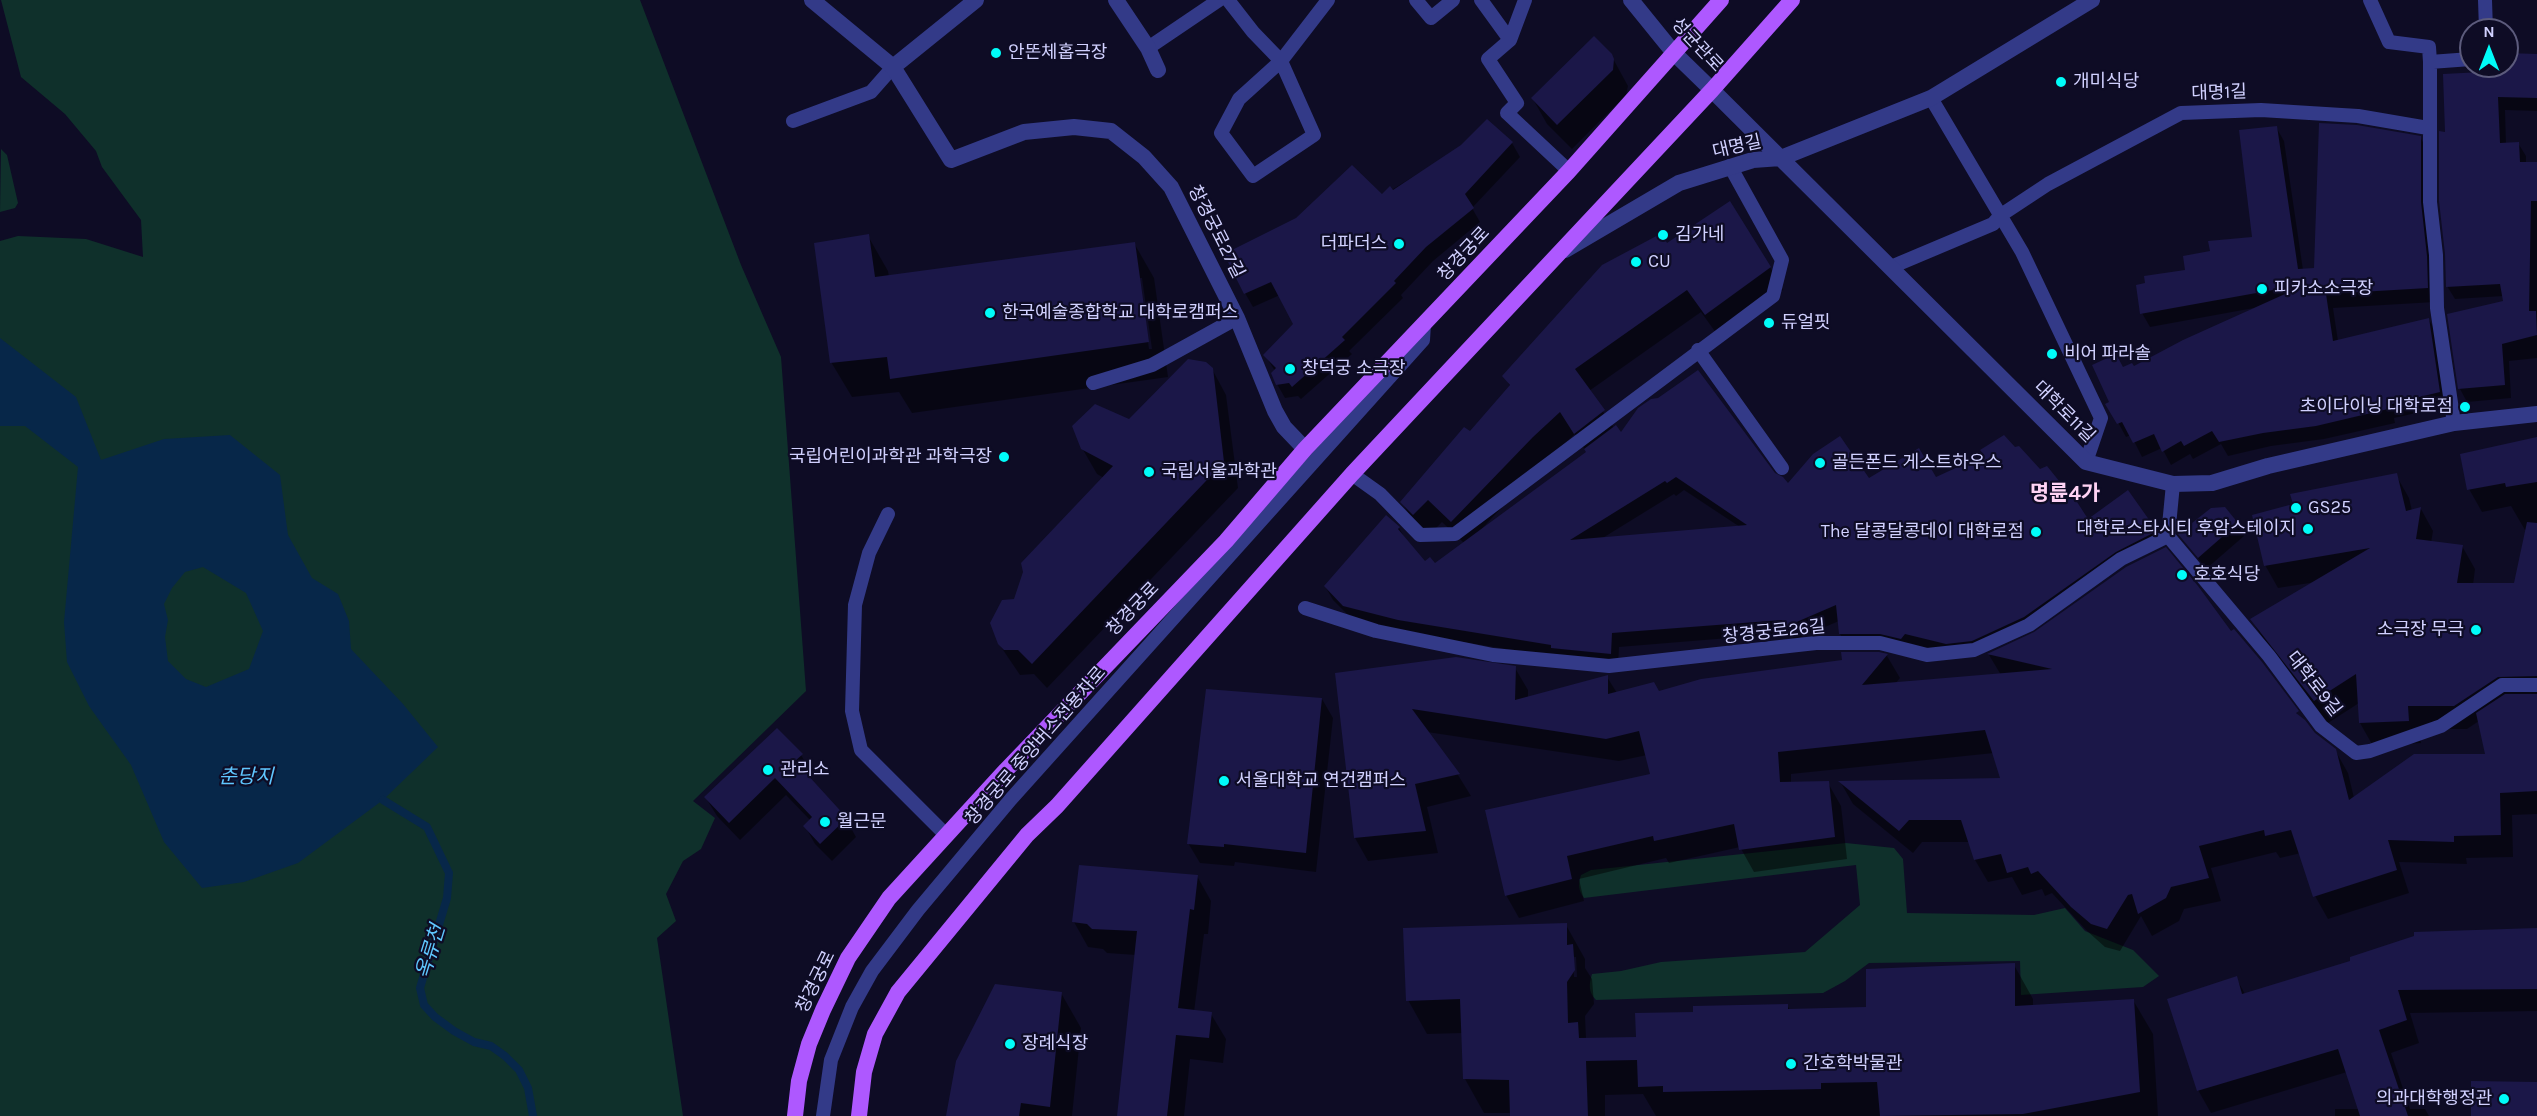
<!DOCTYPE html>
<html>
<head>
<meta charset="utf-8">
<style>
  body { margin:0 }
  #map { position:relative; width:2537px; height:1116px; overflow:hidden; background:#0e0c25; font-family:Karla,sans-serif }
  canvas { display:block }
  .north { position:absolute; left:2459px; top:18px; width:60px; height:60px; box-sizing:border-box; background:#0e0c25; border:2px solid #5c5b7c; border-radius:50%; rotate:0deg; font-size:16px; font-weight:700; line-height:24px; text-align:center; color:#d1d1ff }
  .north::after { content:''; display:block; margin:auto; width:21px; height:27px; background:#00fcf9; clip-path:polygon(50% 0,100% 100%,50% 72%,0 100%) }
</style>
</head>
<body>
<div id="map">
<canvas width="2537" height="1116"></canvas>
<div class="north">N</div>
</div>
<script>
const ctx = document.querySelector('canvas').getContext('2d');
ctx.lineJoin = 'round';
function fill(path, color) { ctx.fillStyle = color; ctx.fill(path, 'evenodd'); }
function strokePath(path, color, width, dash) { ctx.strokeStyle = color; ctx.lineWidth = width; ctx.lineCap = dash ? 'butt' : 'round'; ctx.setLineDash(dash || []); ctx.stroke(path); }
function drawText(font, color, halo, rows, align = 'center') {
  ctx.font = font + ' Karla,"Noto Sans KR",sans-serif'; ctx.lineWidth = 4.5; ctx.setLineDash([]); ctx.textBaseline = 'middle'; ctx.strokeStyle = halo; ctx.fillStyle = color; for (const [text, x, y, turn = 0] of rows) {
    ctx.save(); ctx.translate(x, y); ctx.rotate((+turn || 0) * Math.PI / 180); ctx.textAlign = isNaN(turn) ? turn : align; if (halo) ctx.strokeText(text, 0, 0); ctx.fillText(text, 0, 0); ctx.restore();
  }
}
const green = new Path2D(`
  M1,0h639l101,265 40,92 25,334 -113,110 22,17 -14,31 -18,12 -17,33 10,27 -19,17 26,178h-683v-875l18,-5 68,3 57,18 -2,-37 -39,-53 -6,-16 -31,-37 -44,-37z
  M1,149l6,6 11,48 -3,5 -15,4z
  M1846,843l48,5 9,11 4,54 127,2 31,-7 20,23 48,19 26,26 -16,11 -122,8 -1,-34 -151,2 -24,18 -22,12 -227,7c-8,-8 -7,-16 -4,-26l29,-3 40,-9 144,-10 55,-47 -4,-40 -272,33c-6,-8 -6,-14 -3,-23l10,-5z`);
const water = new Path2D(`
  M0,338l76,59 25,63 63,-21 66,-4 50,40 8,60 24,43 26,16 11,27 2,28 52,55 35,43 -55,53 -85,63 -54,19 -42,6 -38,-46 -33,-77 -42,-59 -22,-44 -3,-40 14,-155 -53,-41h-25zM203,567l43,26 17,38 -14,38 -43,18 -20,-8 -18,-18 -3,-24 3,-17 -4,-16 8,-16 13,-16z`);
const shadow = new Path2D(`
  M1611,55l17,31 -2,9 -54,54 -25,-25 -14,-25z
  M2507,55l30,1v55l-32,-1 1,34 12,-1 8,13v8h11v194l-28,3 2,37 -44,4 -7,-13 44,-87v-6l-49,3 -8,-13v-152l57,-61 -1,-7h4z
  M1487,121l25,22 8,14 -48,51 8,14 -47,39 -32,34 2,3 -54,53 3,3 -51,45 -3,-3 -13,2 -8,-14 -2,-13 -10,-16 30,-31 -15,-29 -27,12 -8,-14 137,-97 80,-50z
  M2276,127l8,14 19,129 12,-1 105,-132 8,14 7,151 -102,6 5,33 91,-21 8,13 10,73 -53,12 1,5 -71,16 -53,7 -43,10 -7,-12 -28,15 -3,-5 -19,11 -9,-17 -20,9 -11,-22 -5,2 -18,-33 3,-1 12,-34 10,-1 121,-60 -104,19 -8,-14 45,-42 25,-19 41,-13z
  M868,236l20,35 1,6 245,-34 20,35 14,99 -256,36 -13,-21 -47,5 -21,-35zM1139,278h3l10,71h-3z
  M1667,245l103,22 13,23 -64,47 -18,-25 -112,79 25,37 7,6 153,40 13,12 82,-6 67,-1 151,43 40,-30 37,53 -40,20 -144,90 -91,-8h-41l-8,-13 -1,-13 -45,19 -4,-7 -171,14 -1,20 -211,-34 -54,-13 -20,-20 -8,-14 61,-68 13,10 8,14 18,21 10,2 29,-22 -22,-21 -15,15 -12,-12 -13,-23 68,-68 40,-48 -6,-10zM1575,434l12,19 -111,82 70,-75zM1684,490l56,37 -139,12 73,-45 2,2z
  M1212,369l14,26 12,93 -191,200 -13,-14 -14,1 -21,-31 17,-43 88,-123 -7,-4 -15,-26z
  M2537,438v376l-25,1 1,42 -47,1 1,6 -68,-2 10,31 -81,26 -13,-23 -14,-43 -21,5 -4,-6 -65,16 10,33 -37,8 -5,12 -27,15 -11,-20 -21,35 -15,-4 -19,-17 -34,-37 -7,3 -3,-7 -20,6 -10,-18 -24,5 -13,-22 -6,-18h-47l-9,11 -60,-49 -12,-21 161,-4 -8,-26 -203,21v10l37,-1 13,23 6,53 -93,13 -14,-25 -71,16 -3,-5 -87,21 5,22 -65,17 -13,-23 146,-120 -5,-20 -28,6 -192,-29 31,43 13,21 -44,11 11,46 -70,8 -13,-23 -19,-164 179,-6 13,22v8l79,-21 10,16 42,-1 184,-30 36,-8 8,2 13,22 -5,6 106,-9 -12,-20 241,-22 84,101 21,16 13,23 6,25 133,-42 -8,-35 -12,8h-47l1,14 -48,3 -13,-23 -1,-20 -31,20 -63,-81 -13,-22 64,-38 -38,6 -13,-23 131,-90 13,23 3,13 9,-2 12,22 -2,12 31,3 13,23 -2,16h42l12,-55h-2l-14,-24 -29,6 -13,-23z
  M2237,523l7,13 -38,33 -26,-35z
  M1322,699l11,19 -17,154 -81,-10 -1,4 -34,-3 -12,-20z
  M777,730l24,25 11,18 -4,4 38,42 10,18 -24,24 -17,-17 -10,-18 5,-6 -24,-25 -46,45 -23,-24 -11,-18z
  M1197,876l14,25 -3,33h-4l-10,78 17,2 15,25 -3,24 -33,-4 -6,57h-66l18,-161 -29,-2 -4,-4 -15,-2 -14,-25z
  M1566,925l19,34v9l7,11 2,25 -9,12 1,22 52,1 57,-26 92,-8 3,5 77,-2 147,-43 19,34v7l100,-6 20,34 5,82h-502l-13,-22 -38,1v21h-93v-3h-28l-19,-34 -2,-46 -36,1 -19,-34zM1573,957h3l1,20h-3z
  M2537,929v82l-127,2 9,30 -28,10 19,56h15l4,7h-94v-7h24l-12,-37 -136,41 -13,-23 38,-112 9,16z
  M1061,993l20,35 -9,88h-124z`);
const stream = new Path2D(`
  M383,800l44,27 22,46 -2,25 -27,90 4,17 11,12 19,14 20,11 17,4 14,10 14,14 9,18 5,28`);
const building = new Path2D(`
  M1594,36l18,18 2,5 -1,11 -56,55 -26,-27z
  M2507,53l30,1v44l-39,-1 2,46 19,-1 1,20h17v39h-6l-2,110h7l1,24 -35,9 3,41 -47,4 -11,-75 56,-13 -3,-17 -54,3 -1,-33 -6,-53v-70l6,1 -2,-58 59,-3v-5h5z
  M1487,119l26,23 -48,52 9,14 -48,39 -32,34 2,2 -54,54 3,3 -53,47 -3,-4 -13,2 -5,-12 5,-5 -13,-13 30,-31 -22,-42 -27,12 -20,-40 72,-36 56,-53 30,29 8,-8 3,4 68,-45z
  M2319,123l38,2 64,11v66l6,54 1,32 -102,6 7,47 96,-23 11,74 -53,13 1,4 -72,17 -53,7 -44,9 -7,-11 -28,15 -3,-5 -19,11 -8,-18 -21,9 -11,-21 -5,2 -12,-20 4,-2 -17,-37 24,-11 7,13 9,-4 2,3 49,-26 102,-46 -1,-6 -144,26 -4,-29 9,-2 -1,-7 41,-6 -2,-14 27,-5 -2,-10 44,-4 -13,-107 38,-4 21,143 16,-1z
  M1730,201l41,66 -66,48 -18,-25 -112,79 30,41 -31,24 -14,-22 -27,25 -82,85 -23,-22 -15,15 -13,-13 64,-75 6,4 40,-46 -8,-9 100,-111 60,-32 5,10z
  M869,234l6,43 260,-35 14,100 -259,37 -3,-22 -57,6 -16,-120z
  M1188,359l18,3 7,6 11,94 -192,202 -14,-14h-14l-6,-6 -8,-21 12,-23 12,-1 9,-27 -2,-9 92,-97 -32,-17 -9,-23 23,-22 34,15z
  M1698,370l77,103 8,4 5,6 25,-29 27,-18 29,42 50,-30 17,29 48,-22 -4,-5 24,-15 11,12 4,-1 21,23 7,-3 21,26 2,-1 18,28 40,-29 29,41 -41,21 -92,65 -52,24 -26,3 -41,-10 -4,5 -21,-5h-41l-3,-29 -51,22 -3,-7 -170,13 -1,21 -60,-6v-3l-153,-25 -55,-14 -19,-20 62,-71 14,12 -2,2 27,32 5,-4 5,6 151,-111 -2,-3 32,-24 5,7 17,-24 13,-9 7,-1zM1676,477l71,48 -177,15 95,-59 2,2z
  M2537,437v45l-31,5 -1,-4 -38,7 -7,-36z
  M2397,473l9,38 15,-4 -5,32 47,6 -6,38h57l13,-61 10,1v153l-39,1 -44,29h-46l1,15 -50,2 -3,-49 -42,27 -64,-82 120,-71 -106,18 -12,-51 41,-11 -3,-10z
  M2225,507l13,16 -40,35 -20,-24 33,-26z
  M2166,547l32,39 33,45 3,-2 28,33 37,49 -3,2 9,7 10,13 21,16 13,51 65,-46h71l-9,-41 29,-19h32v97l-37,2 1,42 -47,1v6l-66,-2 9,30 -84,27 -22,-67 -26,6 -1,-6 -65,16 10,32 -38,9 -5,11 -28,16 -6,-20 -4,1 -21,34 -16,-5 -20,-17 -33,-36 -7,3 -3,-7 -21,6 -6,-19 -27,6 -13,-40h-52l-10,11 -61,-50 162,-3 -15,-48 -207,22 2,30 49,-1 6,56 -96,13 -5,-26 -80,17 -1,-5 -86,20 5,23 -67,17 -20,-86 165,-36 -11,-43 -33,8 -194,-30 48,65 -45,10 11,47 -72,7 -19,-165 121,-16 60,9 -1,34 93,-25v19l46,-12 5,9 42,-12 141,-19 -1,-8h38l9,2 -26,31 190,-16 -65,-15 47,-22 92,-65z
  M1206,689l116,9 -16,155 -82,-9v3l-37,-3z
  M777,728l26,26 -8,7 52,57 -27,26 -17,-18 9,-9 -37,-39 -46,45 -25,-26z
  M1079,865l119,10 -4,35 -4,-1 -12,99 34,4 -3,26 -33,-3 -9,81h-50l20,-185 -45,-2 -5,-5 -15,-2z
  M1567,923v22l6,-1 2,26 -8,12 1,41 10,-1 1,16 57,-1 -1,-24 58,-1v-6l95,-2v5l78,-2v-38l149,-6v43l119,-7 6,93 -117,22 -143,2 -3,-34 -56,1v6l-158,3v-6l-25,1 -1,-27 -51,1 2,55h-78l-1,-36 -46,-1 -3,-80 -54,2 -3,-73z
  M2537,928v61l-139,1 9,30 -28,10 29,86h-48l-22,-67 -141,42 -30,-92 70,-23 5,18 108,-33v-4l64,-21v-4z
  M995,984l67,8 -12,115 -29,-4 -2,13h-73l10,-55z
  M2471,1081l66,1v34h-66z`);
const service = new Path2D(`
  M1228,0l25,32 28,29 47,-61
  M1416,0l15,18 22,-18
  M1481,0l29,40 -22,19 29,44 -10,10 62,58
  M2370,0l19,42 40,5 1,15
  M2485,0l1,30
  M1510,40l15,-40
  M1148,48l71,-48
  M1281,61l33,74 -61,41 -32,-43 18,-34z
  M1931,98l91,154 79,166 -15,44
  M793,121l78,-29 22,-25
  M1891,267l102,-43 8,-9 47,-31 133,-71 80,-3 97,6 70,12
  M1698,350l84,118
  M1093,383l59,-18 85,-47
  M2454,423l-17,-115 -1,-53 -6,-53v-140l41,-3
  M1352,474l28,20 40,41 35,-1 318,-238 9,-36 -52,-94
  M888,514l-19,39 -14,52 -3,106 9,39 85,85
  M2168,536l101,120 52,70 35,27 14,-2 71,-25 61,-41h35
  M1305,608l71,23 117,24 116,11 207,-23h64l47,12 47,-5 55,-25 92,-66 47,-23 5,-52
  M823,1116l8,-56 21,-53 20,-36 46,-61 93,-111 412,-459 1,-16`);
const minor = new Path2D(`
  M812,0l81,67 58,93 73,-28 50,-5 37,4 33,26 27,30 66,131 38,93 9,16 21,22
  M1116,0l32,48 10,22
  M893,67l83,-67
  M1712,90l374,372 87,22 39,-1 56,-17 186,-43 83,-9
  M1565,250l114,-67 74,-23 28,-2 150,-60 161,-98`);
const tertiary = new Path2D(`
  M1631,0l43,53 38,37`);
const primary = new Path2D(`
  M795,1116l4,-35 10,-37 14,-34 25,-52 41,-60 117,-128 220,-229 79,-92 264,-278 152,-171
  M859,1116l5,-44 11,-38 23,-42 129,-157 30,-29 295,-332 360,-384 80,-90`);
const markers = [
  [996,53,6,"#00fcf9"],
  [2061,82,6,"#00fcf9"],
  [1663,235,6,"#00fcf9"],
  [1399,244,6,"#00fcf9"],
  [1636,262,6,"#00fcf9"],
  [2262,289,6,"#00fcf9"],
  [990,313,6,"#00fcf9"],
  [1769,323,6,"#00fcf9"],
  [2052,354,6,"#00fcf9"],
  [1290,369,6,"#00fcf9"],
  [2465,407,6,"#00fcf9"],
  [1004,457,6,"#00fcf9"],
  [1820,463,6,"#00fcf9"],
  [1149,472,6,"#00fcf9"],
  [2296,508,6,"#00fcf9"],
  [2308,529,6,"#00fcf9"],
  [2036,532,6,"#00fcf9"],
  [2182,575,6,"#00fcf9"],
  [2476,630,6,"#00fcf9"],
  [768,770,6,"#00fcf9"],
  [1224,781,6,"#00fcf9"],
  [825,822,6,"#00fcf9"],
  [1010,1044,6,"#00fcf9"],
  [1791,1064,6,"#00fcf9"],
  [2504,1099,6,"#00fcf9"]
];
const streetNames = [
  ["성균관로",1697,45,47],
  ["대명1길",2219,93,-2],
  ["대명길",1737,147,-13],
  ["창경궁로27길",1216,232,63],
  ["창경궁로",1464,254,-47],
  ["대학로11길",2064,412,45],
  ["창경궁로",1133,609,-46],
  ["창경궁로26길",1774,632,-6],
  ["대학로9길",2314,684,52],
  ["창경궁로 중앙버스전용차로",1036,746,-49],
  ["창경궁로",816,982,-64]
];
const poiNames = [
  ["안똔체홉극장",1008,53],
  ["개미식당",2073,82],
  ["김가네",1675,235],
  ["더파더스",1387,244,"right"],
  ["CU",1648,262],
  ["피카소소극장",2274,289],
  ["한국예술종합학교 대학로캠퍼스",1002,313],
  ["듀얼핏",1781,323],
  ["비어 파라솔",2064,354],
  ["창덕궁 소극장",1302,369],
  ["초이다이닝 대학로점",2453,407,"right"],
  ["국립어린이과학관 과학극장",992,457,"right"],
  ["골든폰드 게스트하우스",1832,463],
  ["국립서울과학관",1161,472],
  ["GS25",2308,508],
  ["대학로스타시티 후암스테이지",2296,529,"right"],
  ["The 달콩달콩데이 대학로점",2024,532,"right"],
  ["호호식당",2194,575],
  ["소극장 무극",2464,630,"right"],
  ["관리소",780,770],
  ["서울대학교 연건캠퍼스",1236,781],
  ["월근문",837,822],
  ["장례식장",1022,1044],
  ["간호학박물관",1803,1064],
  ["의과대학행정관",2492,1099,"right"]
];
const waterNames = [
  ["춘당지",246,777],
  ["옥류천",431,952,-73]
];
const quarterNames = [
  ["명륜4가",2065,494]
];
fill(green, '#0f302b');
fill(water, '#072749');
fill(shadow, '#0007');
strokePath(stream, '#072749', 8);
fill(building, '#1b1748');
strokePath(service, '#333a88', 14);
strokePath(minor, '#333a88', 16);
strokePath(tertiary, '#333a88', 16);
strokePath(primary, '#ae58ff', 16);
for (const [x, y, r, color] of markers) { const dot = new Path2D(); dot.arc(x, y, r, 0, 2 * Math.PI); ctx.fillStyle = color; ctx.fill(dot); strokePath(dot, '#0e0c25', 2); }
drawText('18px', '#d1d1ff', '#0e0c25', streetNames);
drawText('18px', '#d1d1ff', '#0e0c25', poiNames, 'left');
drawText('italic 20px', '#5fc7ff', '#0e0c25', waterNames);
drawText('bold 21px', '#ffd3f4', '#0e0c25', quarterNames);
</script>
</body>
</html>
